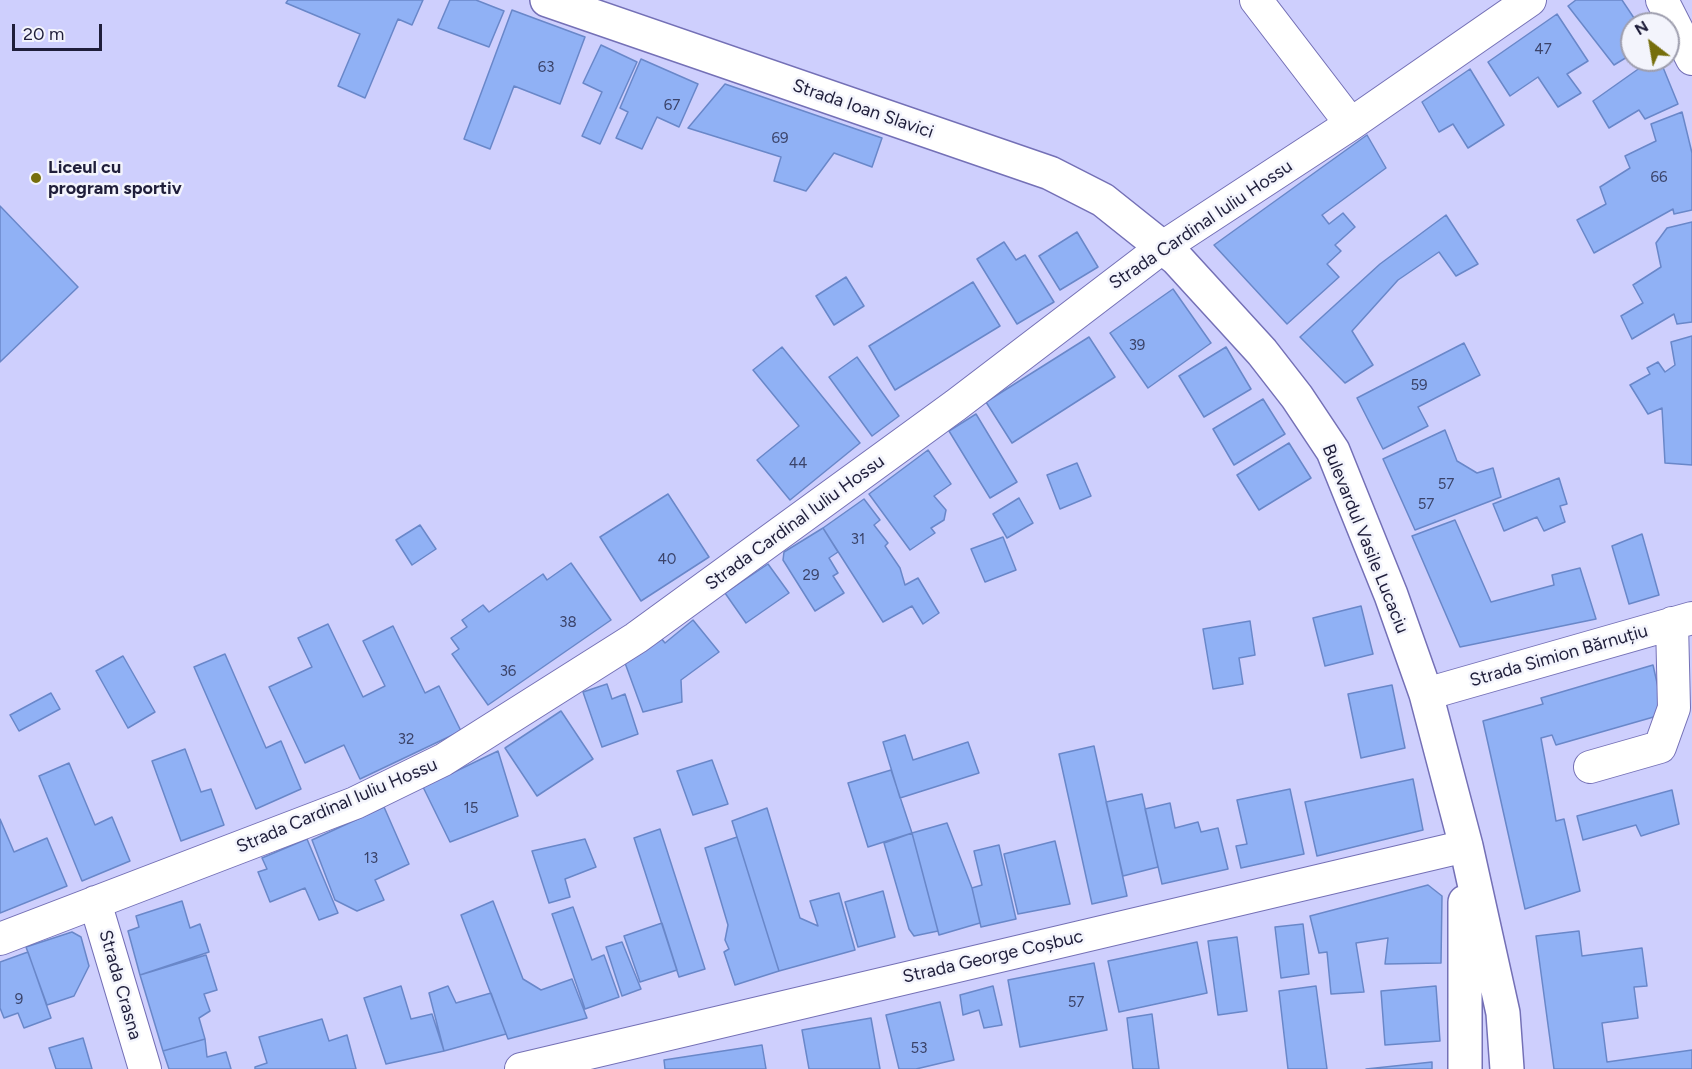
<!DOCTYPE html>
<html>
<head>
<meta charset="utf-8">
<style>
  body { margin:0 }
  #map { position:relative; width:1692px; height:1069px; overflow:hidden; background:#cecffd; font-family:Figtree,sans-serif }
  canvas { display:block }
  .north { position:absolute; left:1620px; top:12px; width:60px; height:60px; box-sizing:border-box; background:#f3f4fc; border:2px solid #9e9eae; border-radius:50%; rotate:329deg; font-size:16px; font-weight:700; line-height:24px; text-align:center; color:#1f1e3a }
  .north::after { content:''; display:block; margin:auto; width:21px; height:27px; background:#766e0c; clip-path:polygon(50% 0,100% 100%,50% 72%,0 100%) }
  .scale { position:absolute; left:12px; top:24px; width:90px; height:27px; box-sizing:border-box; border:3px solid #1f1e3a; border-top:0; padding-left:8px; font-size:18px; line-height:21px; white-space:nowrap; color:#1f1e3a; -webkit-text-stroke:4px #f3f4fc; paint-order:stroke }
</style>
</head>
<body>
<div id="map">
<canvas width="1692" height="1069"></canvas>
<div class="north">N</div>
<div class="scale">20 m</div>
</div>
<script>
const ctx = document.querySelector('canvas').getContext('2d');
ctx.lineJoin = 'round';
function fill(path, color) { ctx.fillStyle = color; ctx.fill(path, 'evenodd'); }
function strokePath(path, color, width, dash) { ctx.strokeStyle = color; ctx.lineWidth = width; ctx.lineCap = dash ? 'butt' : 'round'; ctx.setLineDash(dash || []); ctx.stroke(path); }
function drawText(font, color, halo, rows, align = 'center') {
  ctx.font = font + ' Figtree,sans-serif'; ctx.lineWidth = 5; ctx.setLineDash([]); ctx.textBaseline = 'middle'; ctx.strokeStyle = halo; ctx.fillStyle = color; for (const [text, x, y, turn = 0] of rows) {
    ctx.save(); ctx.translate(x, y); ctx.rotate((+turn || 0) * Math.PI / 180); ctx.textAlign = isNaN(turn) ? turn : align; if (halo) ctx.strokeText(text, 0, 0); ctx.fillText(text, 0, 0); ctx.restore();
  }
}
const building = new Path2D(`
  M288,0h135l-11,25 -14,-6 -33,79 -27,-12 22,-52 -74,-31z
  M450,0h26l28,11 -15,36 -51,-19z
  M1576,0h46l16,24h-6v30l-18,11 -46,-59z
  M512,10l73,27 -25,67 -46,-18 -24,63 -26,-10z
  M1557,14l31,47 -21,13 14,19 -23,14 -20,-30 -28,19 -22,-34z
  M601,45l36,17 -37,82 -18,-8 20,-44 -19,-9z
  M641,59l57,25 -19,43 -22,-10 -15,32 -26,-11 12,-26 -8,-4z
  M1651,60h9l18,44 -33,15 -6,-9 -30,18 -16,-27z
  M1470,69l34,56 -36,23 -15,-24 -14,8 -17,-30z
  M725,84l157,54 -10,29 -38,-14 -28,38 -32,-10 7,-24 -93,-29z
  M1682,112l10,41v57l-18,4 -1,-5 -79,44 -17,-33 29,-16 -6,-17 30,-19 -5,-12 31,-15 -5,-17z
  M1367,135l19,33 -64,47 7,9 14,-11 12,14 -20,18 6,6 -14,13 12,13 -52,47 -73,-79z
  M0,206l78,81 -78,75z
  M1446,215l32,49 -22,12 -17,-24 -41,28 -46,51 21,34 -28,18 -45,-46 80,-73z
  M1692,222v100l-15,2 -3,-10 -42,25 -11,-23 22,-13 -10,-18 28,-18 -5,-24 11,-15z
  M1077,232l21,35 -38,23 -21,-34z
  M1004,242l12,18 9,-5 29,47 -37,22 -40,-65z
  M846,277l18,29 -30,19 -18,-29z
  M973,282l27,44 -105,64 -26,-44z
  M1173,289l38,54 -63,45 -38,-55z
  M1692,336v129l-27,-2 -3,-55 -14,6 -18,-29 20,-11 -3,-6 11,-6 7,10 10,-7 -4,-23z
  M1089,337l26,40 -103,66 -26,-41z
  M1464,343l16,32 -62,32 10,19 -45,23 -26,-51z
  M782,347l78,96 -70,57 -33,-40 42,-34 -46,-56z
  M1226,347l25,42 -47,28 -25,-41z
  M857,357l42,59 -27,20 -43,-59z
  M1263,399l22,35 -51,31 -21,-36z
  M976,414l41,68 -27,16 -41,-67z
  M1445,430l12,31 20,12 16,-5 8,29 -86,33 -32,-71z
  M1289,443l22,35 -52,32 -22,-35z
  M928,450l23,34 -17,12 12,14 -2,10 -13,8 4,5 -25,17 -41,-56z
  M1077,463l14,33 -31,13 -13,-34z
  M1559,478l8,26 -7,2 5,16 -21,9 -7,-14 -33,14 -11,-27z
  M668,494l41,63 -68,44 -41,-64z
  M1019,498l14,25 -26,15 -14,-24z
  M864,499l16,21 -6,5 14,18 -3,3 15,22 5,17 13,-7 21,35 -16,11 -11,-18 -29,16 -60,-94z
  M1455,520l36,82 63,-17 -2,-10 28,-7 16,51 -136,28 -48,-111z
  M420,525l16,24 -24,16 -16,-25z
  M823,528l15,24 -9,6 9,15 -5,3 11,17 -29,18 -32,-51 1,-8z
  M1642,534l17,61 -30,9 -17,-58z
  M1003,537l13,33 -31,12 -14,-33z
  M571,563l40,57 -123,85 -36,-51 7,-5 -8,-11 16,-11 -5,-7 21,-15 6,7 54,-38 4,6z
  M768,564l21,29 -43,30 -21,-30z
  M1361,606l12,48 -48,12 -12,-48z
  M693,620l26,32 -38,28 1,22 -39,10 -18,-49 35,-26 5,6z
  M1250,621l5,34 -16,3 4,26 -30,5 -10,-60z
  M328,624l35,73 22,-11 -22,-45 30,-15 32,67 14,-7 22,45 -101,48 -16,-34 -39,18 -36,-76 43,-20 -14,-29z
  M225,654l41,94 15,-7 20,48 -45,20 -62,-142z
  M123,656l32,56 -27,16 -32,-57z
  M1653,665l11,49 -108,31 -4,-10 -11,3 15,83 8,-2 16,72 -55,18 -42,-188 60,-17 -2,-6z
  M607,684l5,15 13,-5 13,40 -36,13 -19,-55z
  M1392,685l13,63 -44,10 -13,-64z
  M51,693l9,16 -41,22 -9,-16z
  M561,711l32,48 -56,37 -32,-48z
  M905,735l8,25 55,-18 11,31 -79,25 -17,-56z
  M1094,746l33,150 -35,8 -33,-150z
  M185,749l16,43 10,-3 13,36 -43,16 -29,-80z
  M498,751l20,65 -68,26 -27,-55z
  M712,760l16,44 -35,11 -16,-44z
  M69,763l26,62 17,-8 18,44 -48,20 -43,-105z
  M891,770l21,63 -44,14 -20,-64z
  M1413,779l10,51 -106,26 -12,-54z
  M1290,789l14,65 -63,14 -5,-22 11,-2 -10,-44z
  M1672,790l7,34 -38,12 -5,-11 -53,15 -6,-24z
  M1142,794l16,73 -35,9 -17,-74z
  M1170,803l5,25 23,-6 3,10 17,-4 10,41 -66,15 -17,-75z
  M384,807l25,57 -34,16 9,20 -27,11 -22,-11 -23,-60z
  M767,808l33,110 18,8 -8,-25 29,-8 16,57 -76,21 -47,-150z
  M0,819l14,33 33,-14 20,48 -67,27z
  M947,823l25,65 8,35 -41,12 -27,-102z
  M660,829l45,140 -26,8 -45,-139z
  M912,833l26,98 -24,5 -5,-7 -25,-86z
  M737,837l42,134 -44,14 -11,-33 5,-3 -4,-9 3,-15 -23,-77z
  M307,839l31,74 -19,7 -14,-32 -35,14 -12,-30 9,-3 -5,-11z
  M585,839l11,28 -31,12 5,18 -21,6 -17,-52z
  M1055,841l15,63 -52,10 -14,-60z
  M999,845l17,74 -35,8 -9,-39 10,-3 -8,-34z
  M1428,885l14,11 -1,67 -56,1 3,-26 -32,5 8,49 -33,2 -4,-42 -8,1 -9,-37z
  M883,891l12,46 -37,10 -13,-45z
  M182,901l8,27 10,-4 9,28 -69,23 -12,-44 11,-4 -3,-11z
  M493,901l30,78 18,11 31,-11 15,39 -79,21 -47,-124z
  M573,907l19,53 12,-5 15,42 -34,12 -33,-95z
  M662,923l15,47 -37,12 -16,-46z
  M1303,924l6,50 -28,4 -6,-51z
  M1579,931l3,25 60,-8 5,38 -13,1 4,31 -36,5 5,39 85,-12v19h-138l-18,-133z
  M72,932l9,5 8,29 -15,30 -27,9 -21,-58z
  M1237,937l10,74 -29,4 -10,-74z
  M622,942l19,47 -19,7 -16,-49z
  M1197,942l10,51 -88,19 -11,-51z
  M28,952l23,66 -27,10 -6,-15 -14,5 -4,-10v-46z
  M206,955l11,35 -13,4 6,17 -11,7 6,21 -42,12 -23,-76z
  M1094,963l13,67 -87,17 -12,-67z
  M401,986l10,33 21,-5 12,37 -58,13 -22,-66z
  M448,986l8,17 35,-10 15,41 -62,17 -15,-58z
  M993,986l9,39 -18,3 -5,-18 -16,5 -3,-20z
  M1316,986l11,83h-39l-9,-78z
  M1436,986l4,55 -55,4 -4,-54z
  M940,1002l14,58 -38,9h-17l-13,-54z
  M1152,1014l7,55h-26l-6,-51z
  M871,1018l9,51h-71l-7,-39z
  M322,1019l7,22 18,-6 9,34h-101v-2l12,-4 -8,-26z
  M83,1038l9,31h-36l-7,-21z
  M205,1039l2,18 19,-5 5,17h-62l-6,-18z
  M762,1045l4,24h-101l-1,-9z
  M1432,1062v7h-66z`);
const minor = new Path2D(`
  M1256,0l95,124
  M1662,0l30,59
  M1426,694l266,-76
  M1590,767l70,-20 14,-39 -2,-85
  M95,902l50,167
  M0,939l355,-136 88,-43 193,-122 320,-233 207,-158 188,-123 179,-124
  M521,1069l945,-223`);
const secondary = new Path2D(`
  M547,0l503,173 53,27 74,59 85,93 35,45 36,54 58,144 35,99 40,152 37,167 4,56
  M1465,1069v-167`);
const markers = [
  [36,178,6,"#766e0c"]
];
const numberNames = [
  ["47",1543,50],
  ["63",546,68],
  ["67",672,106],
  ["69",780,139],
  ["66",1659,178],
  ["39",1137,346],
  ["59",1419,386],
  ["44",798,464],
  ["57",1446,485],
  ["57",1426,505],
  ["31",858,540],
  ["40",667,560],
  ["29",811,576],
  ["38",568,623],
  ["36",508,672],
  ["32",406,740],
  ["15",471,809],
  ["13",371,859],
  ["9",19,1000],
  ["57",1076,1003],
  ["53",919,1049]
];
const streetNames = [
  ["Strada Ioan Slavici",863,109,19],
  ["Strada Cardinal Iuliu Hossu",1201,225,-34],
  ["Strada Cardinal Iuliu Hossu",795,523,-36],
  ["Bulevardul Vasile Lucaciu",1365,539,68],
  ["Strada Simion Bărnuțiu",1559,656,-16],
  ["Strada Cardinal Iuliu Hossu",337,806,-23],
  ["Strada George Coșbuc",993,957,-13],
  ["Strada Crasna",120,985,74]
];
const poiNames = [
  ["Liceul cu",48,168],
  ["program sportiv",48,189]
];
fill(building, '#90b1f5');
strokePath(building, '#6987c9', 1.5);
strokePath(minor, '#7470b6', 34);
strokePath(secondary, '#7470b6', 36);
strokePath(minor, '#fff', 32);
strokePath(secondary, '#fff', 33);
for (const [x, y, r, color] of markers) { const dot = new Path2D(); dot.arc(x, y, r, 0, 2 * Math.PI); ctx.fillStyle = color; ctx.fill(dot); strokePath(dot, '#f3f4fc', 2); }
drawText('15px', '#3b4369', null, numberNames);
drawText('18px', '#1f1e3a', '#f3f4fc', streetNames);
drawText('bold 18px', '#1f1e3a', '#f3f4fc', poiNames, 'left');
</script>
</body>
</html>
